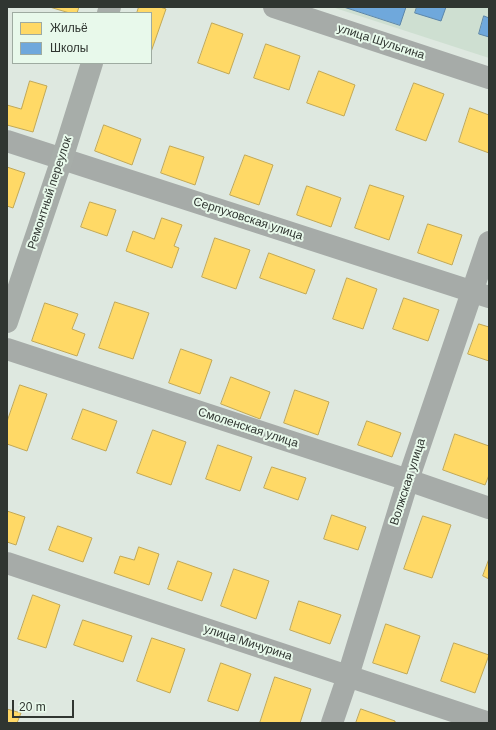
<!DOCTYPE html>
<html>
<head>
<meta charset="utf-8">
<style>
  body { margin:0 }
  #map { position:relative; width:496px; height:730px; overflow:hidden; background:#dee8e0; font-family:Helvetica,sans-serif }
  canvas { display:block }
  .frame { position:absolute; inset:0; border:8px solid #303631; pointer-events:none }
  .legend { position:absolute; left:12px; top:12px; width:140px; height:52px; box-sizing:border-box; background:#e8f9eb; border:1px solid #9eaba1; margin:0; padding:5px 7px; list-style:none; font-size:12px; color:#303631 }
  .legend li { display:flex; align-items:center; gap:8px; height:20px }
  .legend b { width:20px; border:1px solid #9eaba1 }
  .scale { position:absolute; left:12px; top:700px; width:62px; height:18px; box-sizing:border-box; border:2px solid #303631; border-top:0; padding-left:5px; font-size:12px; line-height:14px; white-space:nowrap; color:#303631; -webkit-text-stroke:3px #e8f9eb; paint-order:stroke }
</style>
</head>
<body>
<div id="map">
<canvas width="496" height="730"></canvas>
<div class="frame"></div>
<ul class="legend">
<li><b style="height:11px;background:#ffd966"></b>Жильё</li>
<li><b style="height:11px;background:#6fa8dc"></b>Школы</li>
</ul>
<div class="scale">20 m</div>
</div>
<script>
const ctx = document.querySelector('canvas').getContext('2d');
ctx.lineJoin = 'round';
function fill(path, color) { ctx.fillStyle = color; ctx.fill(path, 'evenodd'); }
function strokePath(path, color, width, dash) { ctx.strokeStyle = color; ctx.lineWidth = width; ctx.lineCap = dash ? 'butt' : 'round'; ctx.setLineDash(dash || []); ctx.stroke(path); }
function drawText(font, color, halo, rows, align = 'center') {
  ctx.font = font + ' Helvetica,sans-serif'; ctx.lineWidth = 4; ctx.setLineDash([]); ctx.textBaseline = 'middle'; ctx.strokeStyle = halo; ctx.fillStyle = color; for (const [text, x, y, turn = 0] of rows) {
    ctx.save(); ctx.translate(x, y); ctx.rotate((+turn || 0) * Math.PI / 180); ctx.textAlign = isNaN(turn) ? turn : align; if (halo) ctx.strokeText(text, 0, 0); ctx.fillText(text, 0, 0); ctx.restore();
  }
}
const built = new Path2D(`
  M332,7h157v51z`);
const homes = new Path2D(`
  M50,7h29l-2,6h-7z
  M139,7h21l6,2 -15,43v-39h-14z
  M212,23l31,11 -14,40 -31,-11z
  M266,44l34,12 -11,34 -35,-12z
  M319,71l36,14 -11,31 -37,-13z
  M30,81l17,5 -14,46 -26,-7v-20l14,4z
  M414,83l30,11 -18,47 -30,-11z
  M470,108l19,7v38l-30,-11z
  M104,125l37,14 -9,26 -37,-14z
  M170,146l34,11 -9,28 -34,-12z
  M245,155l28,10 -14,40 -29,-10z
  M7,167l18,6 -12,35 -6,-2z
  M370,185l34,11 -15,44 -34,-12z
  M307,186l34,12 -10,29 -34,-12z
  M90,202l26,8 -9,26 -26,-9z
  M162,218l20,7 -8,21 5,2 -7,20 -46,-17 7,-20 21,8z
  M428,224l34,11 -10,30 -34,-12z
  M215,238l35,12 -14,39 -34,-12z
  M269,253l46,17 -9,24 -46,-16z
  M347,278l30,11 -14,40 -30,-10z
  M404,298l35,12 -11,31 -35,-12z
  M115,302l34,11 -16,46 -34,-11z
  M45,303l33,11 -6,15 13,5 -8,22 -45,-15z
  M479,324l10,3v34l-21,-7z
  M181,349l31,11 -12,34 -31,-11z
  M231,377l39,15 -10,27 -39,-15z
  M20,385l27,9 -20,57 -20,-7v-22z
  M295,390l34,12 -11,33 -34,-12z
  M83,409l34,12 -11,30 -34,-12z
  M367,421l34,12 -9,24 -34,-12z
  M153,430l33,12 -15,43 -34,-12z
  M455,434l34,12v29l-4,10 -42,-15z
  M218,445l34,12 -12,34 -34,-12z
  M272,467l34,11 -8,22 -34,-12z
  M7,511l18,6 -9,28 -9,-3z
  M332,515l34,12 -8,23 -34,-11z
  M423,516l28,9 -19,53 -28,-9z
  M58,526l34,12 -9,24 -34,-12z
  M139,547l20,7 -10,31 -35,-12 6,-17 14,4z
  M489,559v20l-6,-3z
  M178,561l34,12 -10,28 -34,-12z
  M234,569l35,12 -13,38 -35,-13z
  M33,595l27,10 -14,43 -28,-9z
  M299,601l42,14 -11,29 -40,-14z
  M83,620l49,16 -9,26 -49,-17z
  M386,624l34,12 -13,38 -34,-11z
  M152,638l33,11 -15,44 -33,-12z
  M454,643l35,12 -14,38 -34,-12z
  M221,663l30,11 -13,37 -30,-10z
  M275,677l36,12 -11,34h-40z
  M7,709l14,4 -4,10h-10z
  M361,709l34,12v2h-39z`);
const schools = new Path2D(`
  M344,7h62l-6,18z
  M417,7h29l-5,14 -26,-8z
  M484,16l5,2v19l-10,-3z`);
const minor = new Path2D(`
  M274,7l215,71
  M7,141l482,156
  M7,349l401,131 81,28
  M7,563l482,160
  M332,723l16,-47 60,-196 81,-238`);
const major = new Path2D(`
  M108,13l2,-6
  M7,322l55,-163 30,-96`);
const streetNames = [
  ["улица Шульгина",381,42,18],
  ["Ремонтный переулок",50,193,-72],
  ["Серпуховская улица",248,219,18],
  ["Смоленская улица",248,428,18],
  ["Волжская улица",408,482,-72],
  ["улица Мичурина",248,643,18]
];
fill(built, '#cedfd1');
fill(homes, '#ffd966');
strokePath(homes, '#c1a856', 1);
fill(schools, '#6fa8dc');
strokePath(schools, '#5c86a9', 1);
strokePath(minor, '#a6aba8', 22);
strokePath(major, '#a7ada9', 22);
drawText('12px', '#303631', '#e8f9eb', streetNames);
</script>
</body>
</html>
